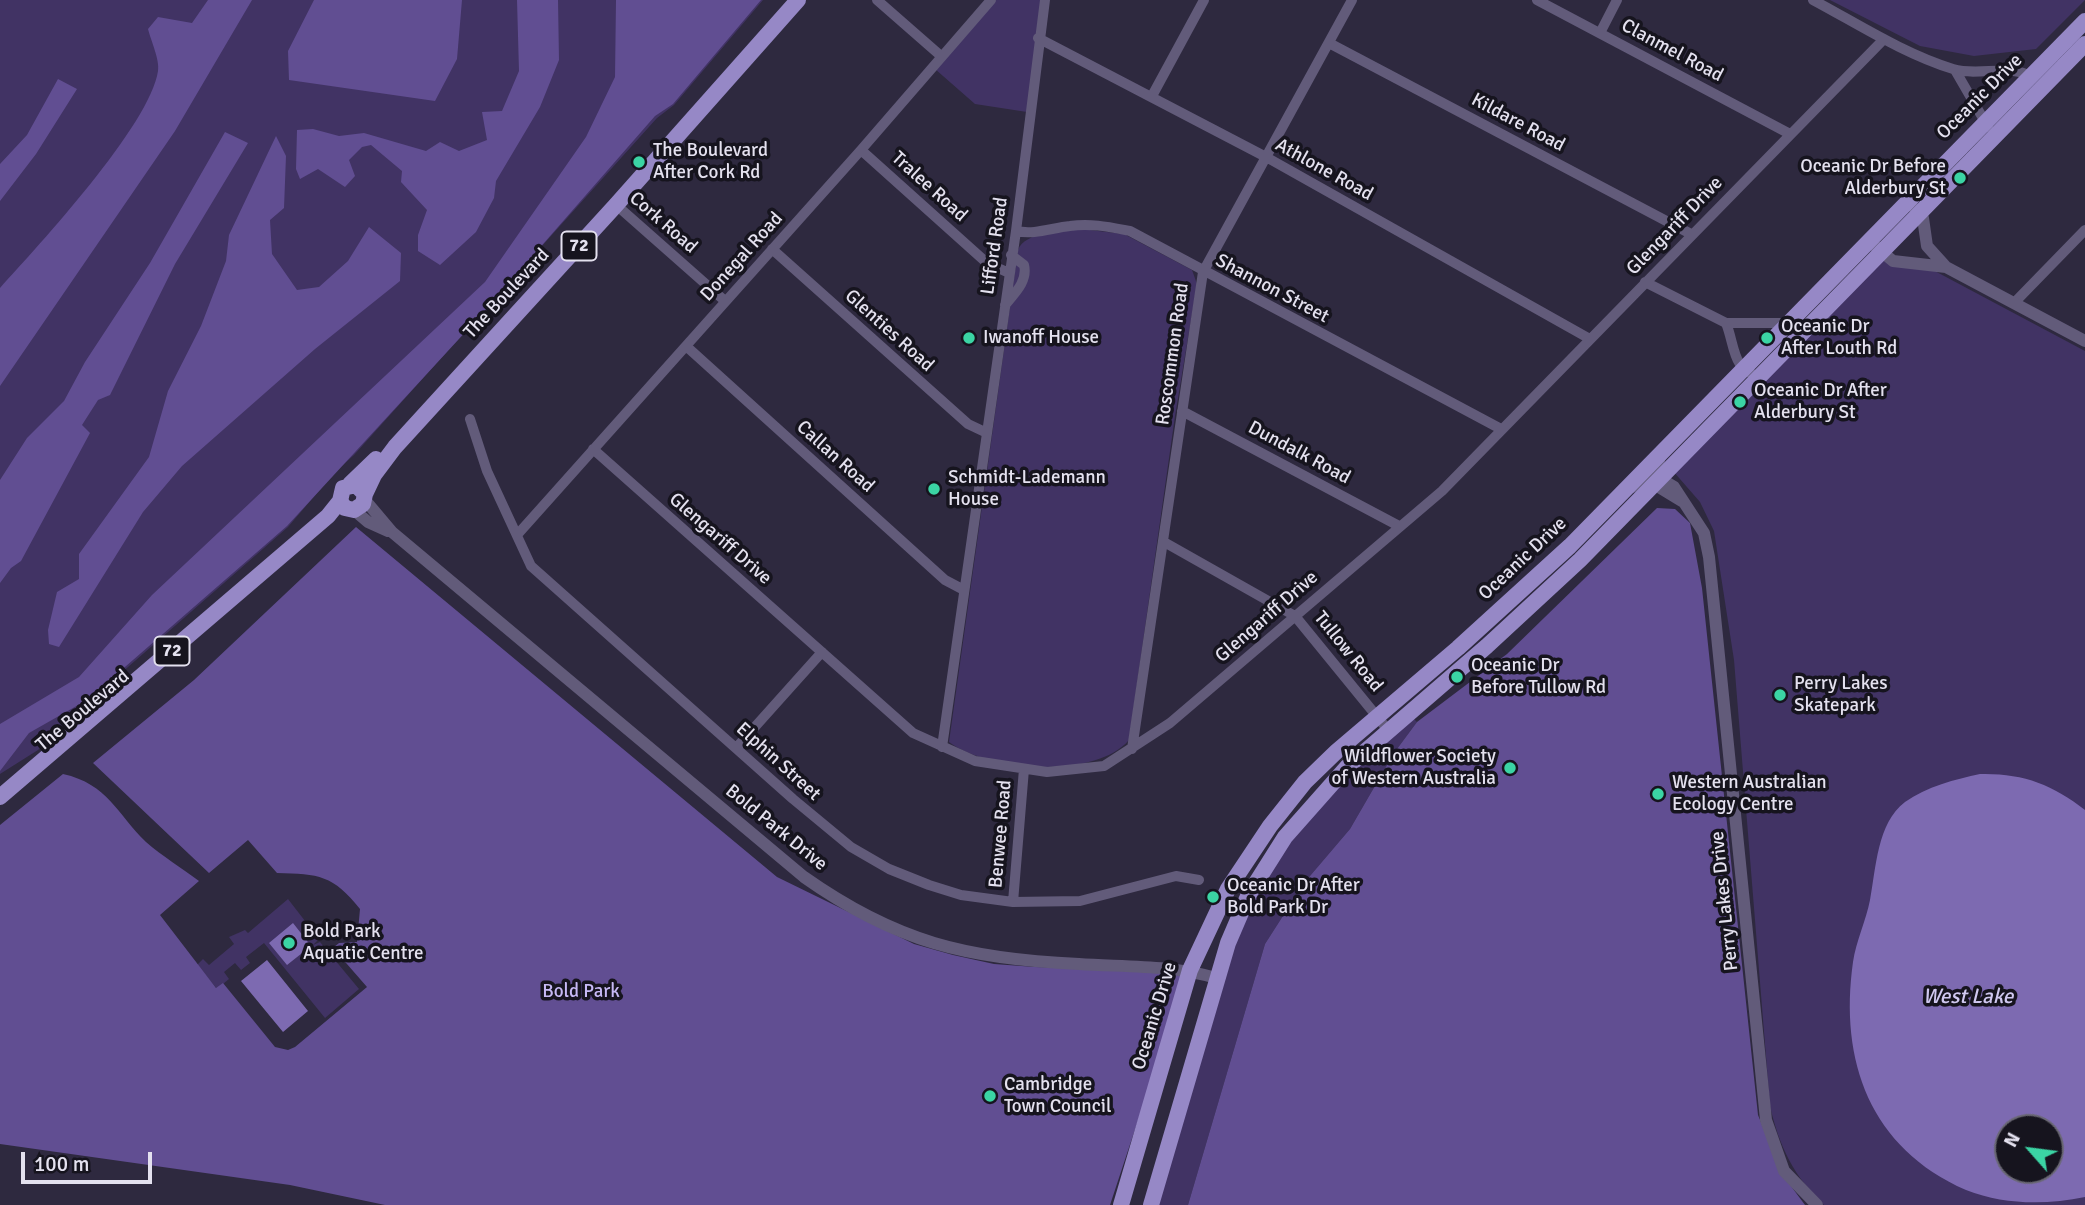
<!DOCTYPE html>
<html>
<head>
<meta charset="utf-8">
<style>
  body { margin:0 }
  #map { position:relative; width:2085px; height:1205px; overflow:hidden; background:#2e293f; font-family:Signika,sans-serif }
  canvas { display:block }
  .north { position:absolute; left:1994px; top:1114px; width:70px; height:70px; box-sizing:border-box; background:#16141e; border:2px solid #686672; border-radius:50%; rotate:298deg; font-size:19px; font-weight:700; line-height:28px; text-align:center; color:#e4e1ef }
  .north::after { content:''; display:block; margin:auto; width:24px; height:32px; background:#3bd4a4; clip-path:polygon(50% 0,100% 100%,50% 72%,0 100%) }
  .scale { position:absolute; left:21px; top:1152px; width:131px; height:32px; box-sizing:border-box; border:4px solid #e4e1ef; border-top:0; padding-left:9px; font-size:21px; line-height:24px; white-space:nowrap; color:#e4e1ef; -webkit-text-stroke:5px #16141e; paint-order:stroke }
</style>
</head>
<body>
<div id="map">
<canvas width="2085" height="1205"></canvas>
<div class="north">N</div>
<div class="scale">100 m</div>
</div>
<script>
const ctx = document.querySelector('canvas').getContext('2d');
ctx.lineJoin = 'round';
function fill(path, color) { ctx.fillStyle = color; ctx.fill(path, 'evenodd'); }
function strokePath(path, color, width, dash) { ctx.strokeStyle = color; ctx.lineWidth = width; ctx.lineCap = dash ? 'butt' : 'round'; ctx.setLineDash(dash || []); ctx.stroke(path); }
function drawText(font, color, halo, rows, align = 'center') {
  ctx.font = font + ' Signika,sans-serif'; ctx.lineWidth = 7; ctx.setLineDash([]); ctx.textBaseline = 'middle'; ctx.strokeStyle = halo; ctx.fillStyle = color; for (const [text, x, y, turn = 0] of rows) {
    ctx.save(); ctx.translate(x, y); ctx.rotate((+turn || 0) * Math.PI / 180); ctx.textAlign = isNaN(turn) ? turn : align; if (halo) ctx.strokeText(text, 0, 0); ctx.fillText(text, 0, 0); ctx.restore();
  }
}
const green = new Path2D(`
  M0,0h763l-89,105 -17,13 -303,337 -19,17 -47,55 -200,175 -50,48 -38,24z
  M996,0h47l-16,112 -52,-8 -40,-35z
  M1830,0h255l-49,49 -62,7 -54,-10z
  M1081,229l43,5 68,36 5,14 -22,132 -46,324c-34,40 -142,31 -180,2l69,-492c7,-19 45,-18 63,-21z
  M1882,260l49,9 154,82v854h-261c-30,-28 -45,-59 -54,-99l-36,-446 -20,-129 -14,-29 -27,-31zM2008,1128h42v42h-42z
  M1411,716l6,6 -23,31 -44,76 -46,54 -39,61 -77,261h-32l76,-260 38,-77 52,-68z
  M288,899l31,40 -6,6 7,-3 39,47 -34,29 -61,-75 -18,14 4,6 -9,7 -6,-7 -11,9 5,7 -12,10 -20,-24 6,-6 6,6 25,-21 -5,-7 16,-7 3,3z`);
const forest = new Path2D(`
  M208,0h44l-77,131 -175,255v-98c39,-43 150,-163 158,-217 2,-11 -7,-30 -10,-42l10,-12 34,6z
  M314,0h148l-5,59 -22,42 -146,-21 -1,-29z
  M517,0h41l1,60 -19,47 -44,74 -2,17 -18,34 -36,33 -22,-14v-16l9,-25 -26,-28 1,-11 -31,-26 -9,2 -13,13 6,16 -10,11 -27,-18 -18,10 -4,-10 1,-39 16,-1 26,7 25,-3 62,18 14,-9 19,9 28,-11 -5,-28 20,-1 17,-40z
  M616,0h145l-88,104 -18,12 -174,199 -194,211 -200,174 -58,33 -29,38v-47l79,-47 73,-82 333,-313 101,-145 29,-60z
  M58,79l19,10 -41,65 -36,47v-37l27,-29z
  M225,132l23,11 -73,121 -65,131 -12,5 -16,25 8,8 -69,128 -10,7 -11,15v-103l27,-42 37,-37 21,-39 65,-99z
  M276,136l10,20 -2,52 -14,12 2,34 25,36 22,-3 29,-26 21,-34 32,26 -1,28 -85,68 -133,117 -39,46 -84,135 -10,-3 -1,-14 9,-38 22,-13v-25l70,-97 19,-66 33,-65 25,-65 3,-26z
  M1657,508l18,1 15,14 12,65 56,527 24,59 23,31h-617l77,-261 39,-61 46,-54 44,-76 23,-31 90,-68z
  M356,527l421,350 137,67 39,11 41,9 41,3 152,5 -77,233h-725l-95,-20 -290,-41v-319l63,-51c45,10 54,40 83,68 16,14 36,26 53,39l-39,34 56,73 7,-5 52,64 13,3 7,-3 72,-60 -34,-39 6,-5 18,-1 3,-33c-27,-34 -41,-35 -83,-36l-29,-33 -39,33 -116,-110 101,-83z`);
const water = new Path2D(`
  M1980,774c42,-1 72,10 105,36v387c-39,8 -81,8 -119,-7 -96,-42 -127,-129 -113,-228 3,-21 13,-41 17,-62 6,-31 7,-77 35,-98 21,-15 51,-23 75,-28zM2008,1128h42v42h-42z
  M293,923l18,23 -24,19 -18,-22z
  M267,960l41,51 -25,21 -42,-51z`);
const minor = new Path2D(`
  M877,0l64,56
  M1537,0l253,134
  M1813,0c45,24 91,54 140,69 26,8 56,-6 79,8
  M1600,33l17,-33
  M1038,38l228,119 324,182
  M1329,43l362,191
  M1955,70l33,57
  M1152,96l52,-96
  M861,150l126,113 22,10
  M614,203l111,98
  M1016,231c19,4 35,-3 54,-5 21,-3 39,1 60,5l371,198
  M772,249l196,175 19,9
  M1645,282l81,41h54l5,7
  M2014,303l71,-73
  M1005,305c10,-12 23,-24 19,-40l-13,-10
  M1726,323c9,22 6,49 34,53
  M686,346l259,234 19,10
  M1182,411l217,115
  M470,419l17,52 44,95 262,233 58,48 38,22 40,16 32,10 52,7 67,-1 96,-25 23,4
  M593,449l320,284 62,28 72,11 57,-6 66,-43 272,-232 442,-452
  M517,535l344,-385 130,-150
  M1164,542l131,74 93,114
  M942,747l74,-516 29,-231
  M736,748l86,-96
  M1132,749l71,-477 149,-272
  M1013,902l11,-133`);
const tertiary = new Path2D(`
  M1915,209l8,9 4,28 19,21 139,74
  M1875,246l18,15 53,6
  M1661,452l-4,17 2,18 23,14
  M1632,487l10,-7 17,-2 15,9 30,46 5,24 57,563 18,51 33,34
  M365,500l27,32 412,345c92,65 163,82 275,87 46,3 93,1 137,14
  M354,510l14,12 20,9`);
const primary = new Path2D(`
  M350,484l26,-25
  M365,494l9,-19 21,-28 221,-242 182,-205
  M0,797l328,-281 12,-15 3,-13 13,-3 9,9 -2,10 -9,6 -9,-2 -5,-7
  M1121,1205l69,-235 38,-81 42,-63 35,-44 32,-31 121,-103 112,-102 515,-525
  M1151,1205l77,-262 21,-49 36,-57 62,-70 140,-121 93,-86 505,-516`);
const markers = [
  [639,162,7,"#3bd4a4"],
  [1960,178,7,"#3bd4a4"],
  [969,338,7,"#3bd4a4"],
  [1767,338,7,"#3bd4a4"],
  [1740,402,7,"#3bd4a4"],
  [934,489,7,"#3bd4a4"],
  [1457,677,7,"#3bd4a4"],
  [1780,695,7,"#3bd4a4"],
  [1510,768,7,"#3bd4a4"],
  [1658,794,7,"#3bd4a4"],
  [1213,897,7,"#3bd4a4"],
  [289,943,7,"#3bd4a4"],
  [990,1096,7,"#3bd4a4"]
];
const shields = [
  [579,246,35],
  [172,651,35]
];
const shieldNames = [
  ["72",579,246],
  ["72",172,651]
];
const streetNames = [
  ["Clanmel Road",1672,51,28],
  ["Oceanic Drive",1980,97,-45],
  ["Kildare Road",1518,123,28],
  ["Athlone Road",1324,170,29],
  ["Tralee Road",929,187,42],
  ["Cork Road",663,223,41],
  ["Glengariff Drive",1675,226,-46],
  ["Lifford Road",995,246,-82],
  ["Donegal Road",742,257,-48],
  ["Shannon Street",1272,289,28],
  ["The Boulevard",507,294,-47],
  ["Glenties Road",889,331,42],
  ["Roscommon Road",1173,354,-82],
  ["Dundalk Road",1299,453,28],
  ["Callan Road",835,457,42],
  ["Glengariff Drive",720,539,41],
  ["Oceanic Drive",1523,559,-43],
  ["Glengariff Drive",1267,617,-41],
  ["Tullow Road",1348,652,51],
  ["The Boulevard",83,711,-40],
  ["Elphin Street",778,762,42],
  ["Bold Park Drive",776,828,39],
  ["Benwee Road",1001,834,-85],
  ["Perry Lakes Drive",1725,901,-96],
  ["Oceanic Drive",1155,1016,-73]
];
const poiNames = [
  ["The Boulevard",653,151],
  ["After Cork Rd",653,173],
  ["Oceanic Dr Before",1946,167,"right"],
  ["Alderbury St",1946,189,"right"],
  ["Oceanic Dr",1781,327],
  ["After Louth Rd",1781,349],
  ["Iwanoff House",983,338],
  ["Oceanic Dr After",1754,391],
  ["Alderbury St",1754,413],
  ["Schmidt-Lademann",948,478],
  ["House",948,500],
  ["Oceanic Dr",1471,666],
  ["Before Tullow Rd",1471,688],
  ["Perry Lakes",1794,684],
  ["Skatepark",1794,706],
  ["Wildflower Society",1496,757,"right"],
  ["of Western Australia",1496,779,"right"],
  ["Western Australian",1672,783],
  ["Ecology Centre",1672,805],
  ["Oceanic Dr After",1227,886],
  ["Bold Park Dr",1227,908],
  ["Bold Park",303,932],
  ["Aquatic Centre",303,954],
  ["Cambridge",1004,1085],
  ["Town Council",1004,1107]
];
const parkNames = [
  ["Bold Park",581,992]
];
const waterNames = [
  ["West Lake",1968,997]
];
fill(green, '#413364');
fill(forest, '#614e92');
fill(water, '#7d6ab1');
strokePath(minor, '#625b7a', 10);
strokePath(tertiary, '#625b7a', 12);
strokePath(primary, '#9688c6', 16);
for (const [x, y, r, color] of markers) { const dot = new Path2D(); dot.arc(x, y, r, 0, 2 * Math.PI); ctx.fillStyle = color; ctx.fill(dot); strokePath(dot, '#16141e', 2.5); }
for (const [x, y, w] of shields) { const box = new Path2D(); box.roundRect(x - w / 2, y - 14.5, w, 29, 5); ctx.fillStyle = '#16141e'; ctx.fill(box); strokePath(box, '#e4e1ef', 2); }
drawText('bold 18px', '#e4e1ef', null, shieldNames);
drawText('19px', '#e4e1ef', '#16141e', streetNames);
drawText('19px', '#e4e1ef', '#16141e', poiNames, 'left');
drawText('19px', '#c7b9f5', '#16141e', parkNames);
drawText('italic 21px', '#d0c8f0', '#16141e', waterNames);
</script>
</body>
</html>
